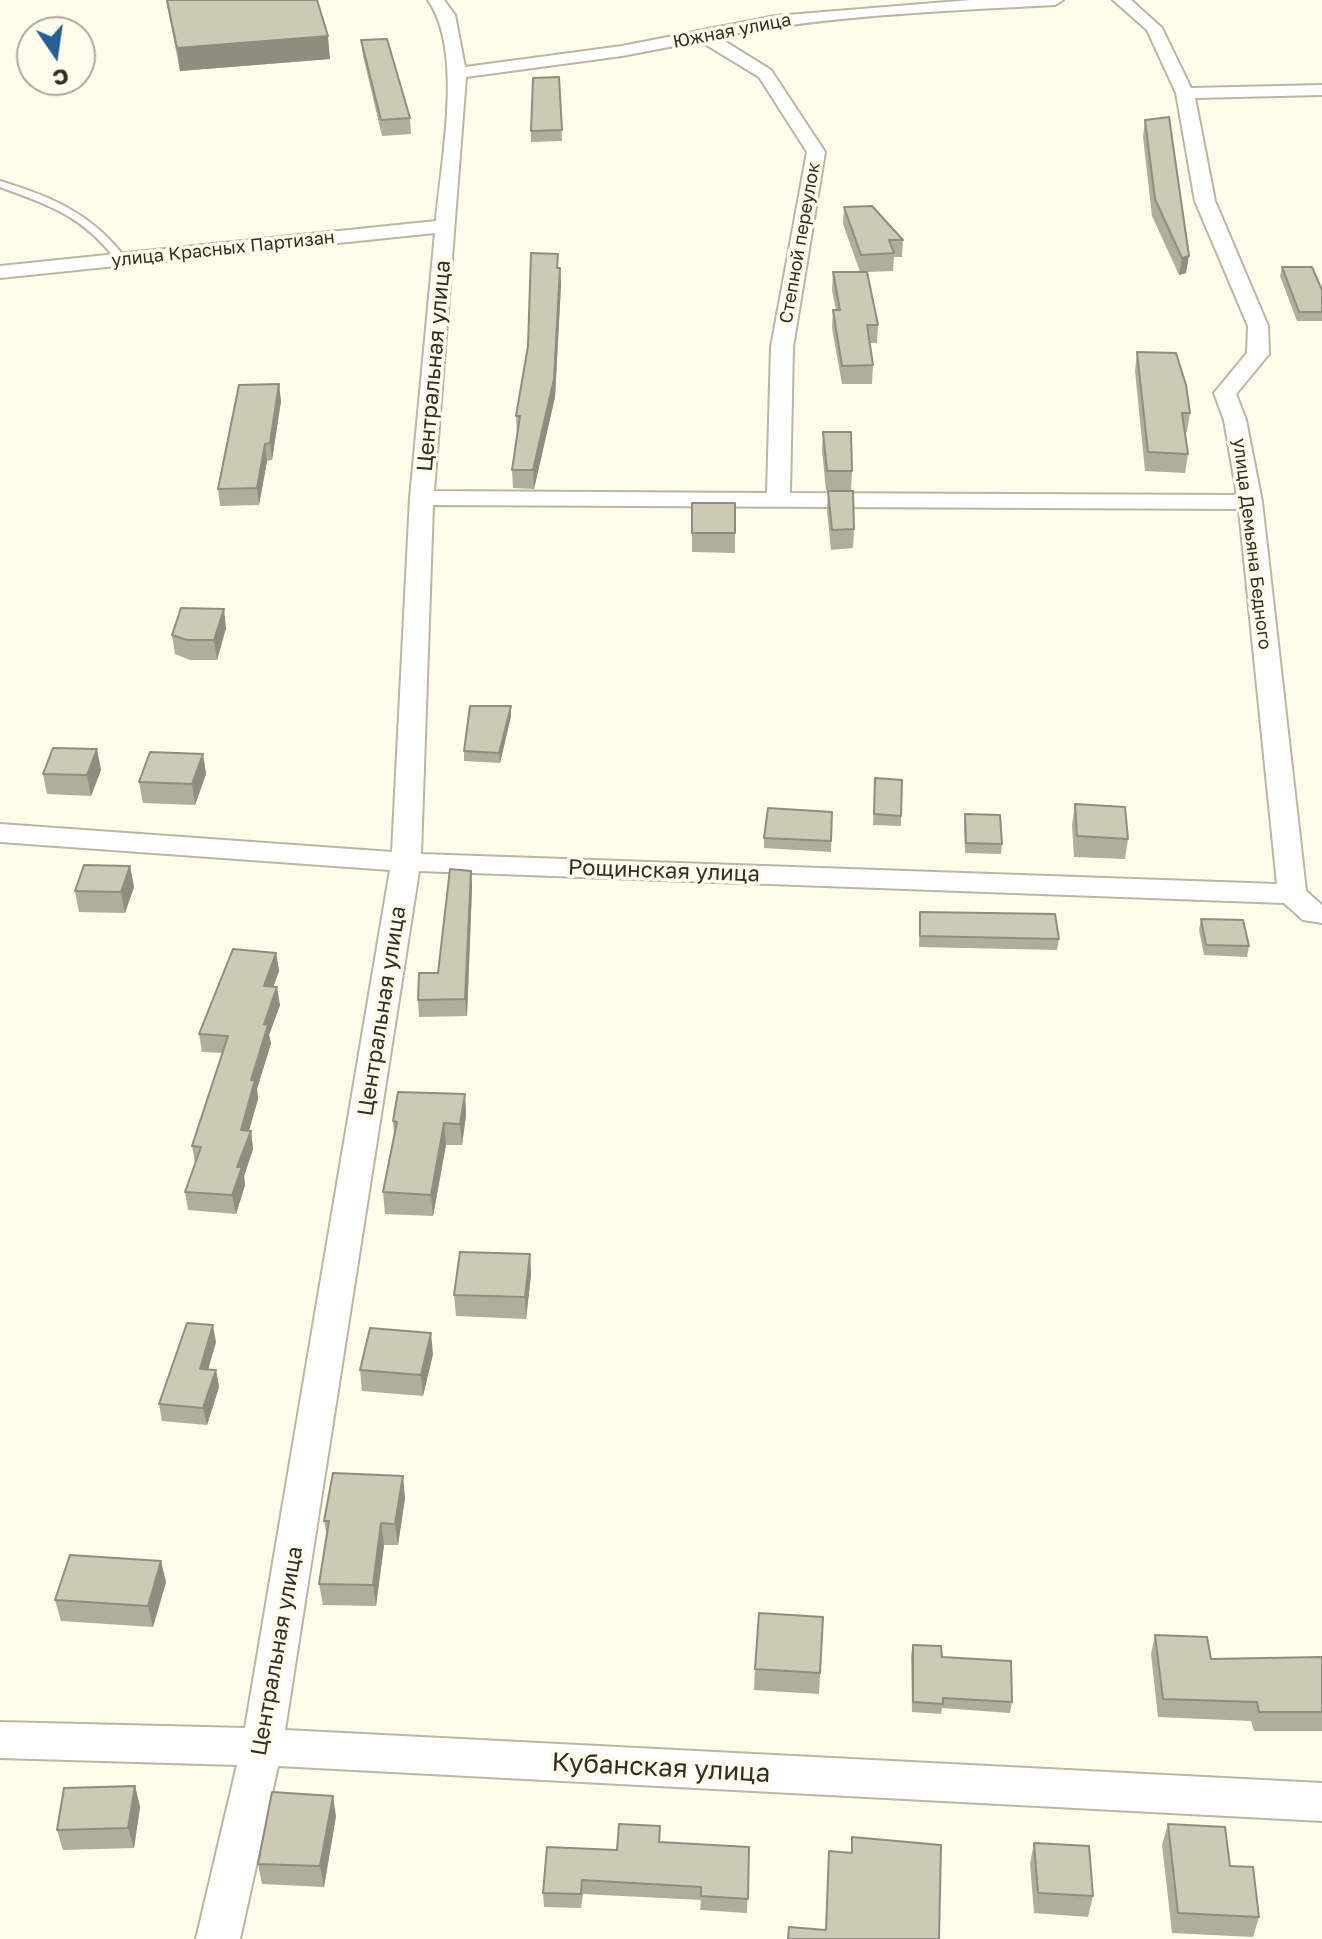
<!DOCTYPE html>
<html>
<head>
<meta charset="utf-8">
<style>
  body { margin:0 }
  #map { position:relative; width:1322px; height:1939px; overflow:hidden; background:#fffceb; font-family:"Golos Text",sans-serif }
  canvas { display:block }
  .north { position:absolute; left:16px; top:16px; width:80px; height:80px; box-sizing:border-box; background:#fffceb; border:2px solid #acaa9c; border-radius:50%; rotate:167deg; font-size:22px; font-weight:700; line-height:32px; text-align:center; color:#302f26 }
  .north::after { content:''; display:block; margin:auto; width:28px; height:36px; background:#245f96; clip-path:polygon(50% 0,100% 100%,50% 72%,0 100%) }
</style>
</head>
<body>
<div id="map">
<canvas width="1322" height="1939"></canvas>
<div class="north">С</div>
</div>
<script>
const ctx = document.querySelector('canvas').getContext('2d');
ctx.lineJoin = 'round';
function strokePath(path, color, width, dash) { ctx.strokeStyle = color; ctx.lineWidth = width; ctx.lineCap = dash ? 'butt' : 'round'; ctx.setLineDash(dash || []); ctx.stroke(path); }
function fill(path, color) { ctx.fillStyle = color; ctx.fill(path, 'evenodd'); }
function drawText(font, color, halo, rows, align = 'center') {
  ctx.font = font + ' "Golos Text",sans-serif'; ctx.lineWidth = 7; ctx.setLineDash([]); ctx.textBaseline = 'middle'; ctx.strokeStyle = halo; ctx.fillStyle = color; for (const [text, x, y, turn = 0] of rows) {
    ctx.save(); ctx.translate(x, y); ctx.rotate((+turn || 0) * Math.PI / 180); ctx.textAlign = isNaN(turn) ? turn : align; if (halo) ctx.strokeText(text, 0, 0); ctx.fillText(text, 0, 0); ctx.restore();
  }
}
const lane = new Path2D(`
  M0,181c52,16 93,33 126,78l-9,2c-34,-45 -66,-55 -117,-74z`);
const street = new Path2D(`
  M428,0h16l11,15 10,52 157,-21 153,-30 196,-16h92l-8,5c-113,6 -226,10 -337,32l53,33 54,82 -32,195 -3,146 447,2 -13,-75 -10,-27 33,-40 1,-27 -53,-125 -19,-108 -29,-63 -34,-30h18l31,28 29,60 131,-3v10l-127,3 20,103 53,125 1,28 -33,40 10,26 16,82 44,389 16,14v18l-19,-3 -19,-17 -865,-32 -134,859 1037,53v38l-1044,-55 -38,173h-44l41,-174 -237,-7v-36l245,6 145,-858 -390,-28v-18l392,28 18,-354 25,-265 -435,45v-12l436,-45c5,-61 28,-169 -8,-221zM700,41l59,36 48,75 -36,195 -4,146 -333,-2 32,-414 156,-21zM433,505l806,4 38,375 -856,-30z`);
const wall = new Path2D(`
  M166,0h151l13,59 -150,12z
  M361,40l49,78 1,16 -29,2 -19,-80z
  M559,77l3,64 -31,1v-11z
  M1145,120l41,153 -7,2 -27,-59 -9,-79z
  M844,207l59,33 -1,17h-8l-1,14 -26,1 11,53 -1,18h-7l3,22 -1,19h-30l-10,-56 1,-18h3l-4,-20 1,-18h27l-17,-48z
  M1282,267l40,23v31h-25l-17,-45z
  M559,268h1l1,17 -6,112 -21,92 -21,-1 -1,-18 5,-36 -1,-18z
  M1137,352l53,61 -3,19h-2l3,22 -3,19 -40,-2 -10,-100z
  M281,401l-9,59 -5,1 -8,44 -39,1 -2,-17z
  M823,432l29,39 -1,19h-25l-4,-40z
  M828,491l26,38 -1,19 -22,2 -4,-40z
  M692,503l43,30v20l-43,-1z
  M226,628l-9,32h-27l-15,-6 -3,-19z
  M511,706v10l-11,47 -36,-2v-10z
  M203,754l3,20 -11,31 -52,-2 -4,-21z
  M101,770l-10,26 -44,-2 -4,-20z
  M875,778l26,38v10l-28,-1z
  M1075,804l53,35 -3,20 -51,-2 -2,-32z
  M832,812l-1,40 -67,-4v-10z
  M965,814l37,30 -1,10 -36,-1 -1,-29z
  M130,866l4,21 -9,26 -46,-1 -4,-21z
  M471,871l1,17 -5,128 -48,1 -1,-17 20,-27z
  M920,912l139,27 -2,11 -138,-3z
  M1201,919l48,27 -2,11 -43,-2 -5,-25z
  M276,953l3,18 -6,16 7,18 -11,30 2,8 -14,46 1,10 -9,31 2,1 2,18 -9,27 1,9 -9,29 -48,-4 -3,-18 10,-29 -3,-17 31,-93 -21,-1 -3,-18z
  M465,1094l1,21 -4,30h-16l-13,71 -48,-2 -2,-22 11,-58 -1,-13z
  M530,1254l1,21 -5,44 -70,-3 -2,-21z
  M216,1342l-8,28h8l3,17 -12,38 -45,-4 -3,-17z
  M433,1354l-10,42 -61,-5 -2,-21z
  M405,1498l-7,47h-14l-8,61 -53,-1 -4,-21 8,-47 -3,-16z
  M166,1582l-13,45 -92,-6 -6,-21z
  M823,1617l-4,77 -65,-4 1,-21z
  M1155,1635l56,24 111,-2v74h-68l-3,-10 -93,-4 -7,-63z
  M913,1645l29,12 70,45 -2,11 -68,-5 -1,6 -29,-2 -1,-57z
  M135,1786l5,21 -6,41 -71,2 -6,-20z
  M336,1816l-12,71 -62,-3 -4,-20z
  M1168,1824l62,42 29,51 -6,20 -81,-4 -10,-88z
  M660,1842l89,5 -2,66 -47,-3 1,-10 -118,-6 -2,14 -37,-1 -1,-14 74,-43z
  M1034,1843l59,53 -5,21 -54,-4 -4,-49z`);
const shadedWall = new Path2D(`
  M328,36l2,23 -150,12 -3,-23z
  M1189,256l-3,17 -7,2 3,-17z
  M560,268l1,17 -6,112 -21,92 -1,-19z
  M279,384l2,17 -9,59 -2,-17z
  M265,444l2,17 -8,44 -2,-17z
  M224,609l2,19 -9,32 -3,-20z
  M511,706v10l-11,47 -1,-10z
  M97,749l4,21 -10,26 -4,-21z
  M203,754l3,20 -11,31 -3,-21z
  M130,866l4,21 -9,26 -4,-21z
  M471,871l1,17 -5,128 -2,-17z
  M276,953l3,18 -12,33 -3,-18z
  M277,987l3,18 -11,30 2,8 -14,46 1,10 -14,49 -3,-18 10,-50 13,-56z
  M465,1094l1,21 -4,30 -2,-21z
  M444,1123l2,22 -13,71 -2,-21z
  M251,1131l2,18 -9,27 1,9 -9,29 -4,-19 5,-28z
  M530,1254l1,21 -5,44 -1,-22z
  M213,1325l3,17 -13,44 -3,-17z
  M431,1333l2,21 -10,42 -2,-21z
  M216,1370l3,17 -12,38 -4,-17z
  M403,1476l2,22 -7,47 -3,-21z
  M381,1523l3,22 -8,61 -3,-21z
  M161,1561l5,21 -13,45 -5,-21z
  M135,1786l5,21 -6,41 -6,-20z
  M333,1796l3,20 -12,71 -4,-21z`);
const building = new Path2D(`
  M167,0h150l11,36 -151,12z
  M387,39l23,79 -29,2 -20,-80z
  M559,77l3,53 -31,1 2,-53z
  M1169,117l20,139 -7,2 -27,-59 -10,-79z
  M872,206l31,34h-14l5,13 -33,2 -17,-48z
  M531,253l27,1 -1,14h3l-6,111 -21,91h-21l8,-54h-4l12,-70z
  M1282,267h30l10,23v22h-23z
  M833,272h34l11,53h-11l6,40 -31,1 -9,-56h7z
  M1137,352l39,1 10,32 4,28h-8l6,41 -40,-2z
  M279,384l-9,59 -5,1 -8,44 -39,1 21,-104z
  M823,432h28l1,39h-25z
  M828,491h25l1,38 -22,1z
  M692,503h43v30h-43z
  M181,608l43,1 -10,31h-27l-15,-5z
  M470,706h41l-12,47 -35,-2z
  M53,748l44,1 -10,26 -44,-1z
  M150,752l53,2 -11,30 -53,-2z
  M875,778l27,2 -1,36 -27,-2z
  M1075,804l50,3 3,32 -51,-3z
  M768,808l64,4 -1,29 -67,-3z
  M965,814l35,1 2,29 -36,-1z
  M84,865l46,1 -9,26 -46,-1z
  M450,869l21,2 -6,128 -47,1 1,-27h19z
  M920,912l135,2 4,25 -139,-3z
  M1201,919l42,1 6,26 -43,-1z
  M233,949l43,4 -12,33 13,1 -13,37 4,1 -17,55h4l-14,50 10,1 -14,36h5l-10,28 -47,-3 16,-45 -9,-1 36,-110 -29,-2z
  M398,1092l67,2 -5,30 -16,-1 -13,72 -48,-3 14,-70 -4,-1z
  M460,1252l70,2 -5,43 -71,-2z
  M187,1323l26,2 -13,44 16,1 -13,38 -44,-4z
  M370,1328l61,5 -10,42 -61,-5z
  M333,1473l70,3 -8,48 -14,-1 -8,62 -54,-1 10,-63h-5z
  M70,1555l91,6 -13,45 -93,-6z
  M759,1613l64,4 -3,56 -65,-4z
  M1155,1635l52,2 4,22 111,-2v55h-63l-2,-10 -94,-3z
  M913,1645l28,1 1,11 69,4 1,41 -69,-4v6l-30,-2z
  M135,1786l-7,42 -71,2 7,-42z
  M272,1792l61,4 -13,70 -62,-2z
  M619,1824l41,2 -1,16 90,5 -1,52 -47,-3v-9l-119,-7 -1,14 -38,-1 4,-46 70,3z
  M1168,1824l57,3 5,39 23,1 6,50 -81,-4z
  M852,1837l89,8 -2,94h-151l1,-12 37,3 3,-79 23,2z
  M1034,1843l55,3 4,50 -55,-3z`);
const farStreetnames = [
  ["Южная улица",732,31,-11],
  ["Степной переулок",800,243,-80],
  ["улица Красных Партизан",223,249,-6],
  ["улица Демьяна Бедного",1252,544,83]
];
const streetNames = [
  ["Центральная улица",434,366,-85],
  ["Рощинская улица",664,871,2],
  ["Центральная улица",382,1011,-81],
  ["Центральная улица",277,1651,-80]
];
const nearStreetnames = [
  ["Кубанская улица",661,1768,3]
];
strokePath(lane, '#bab6a1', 4);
strokePath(street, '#bab6a1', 4);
fill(lane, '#fff');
fill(street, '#fff');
fill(wall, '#b0ad9b');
fill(shadedWall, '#908d7e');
fill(building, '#cdc9b4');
strokePath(building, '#908d7e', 2);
drawText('18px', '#302f26', '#fffceb', farStreetnames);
drawText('22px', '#302f26', '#fffceb', streetNames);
drawText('26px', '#302f26', '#fffceb', nearStreetnames);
</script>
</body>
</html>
